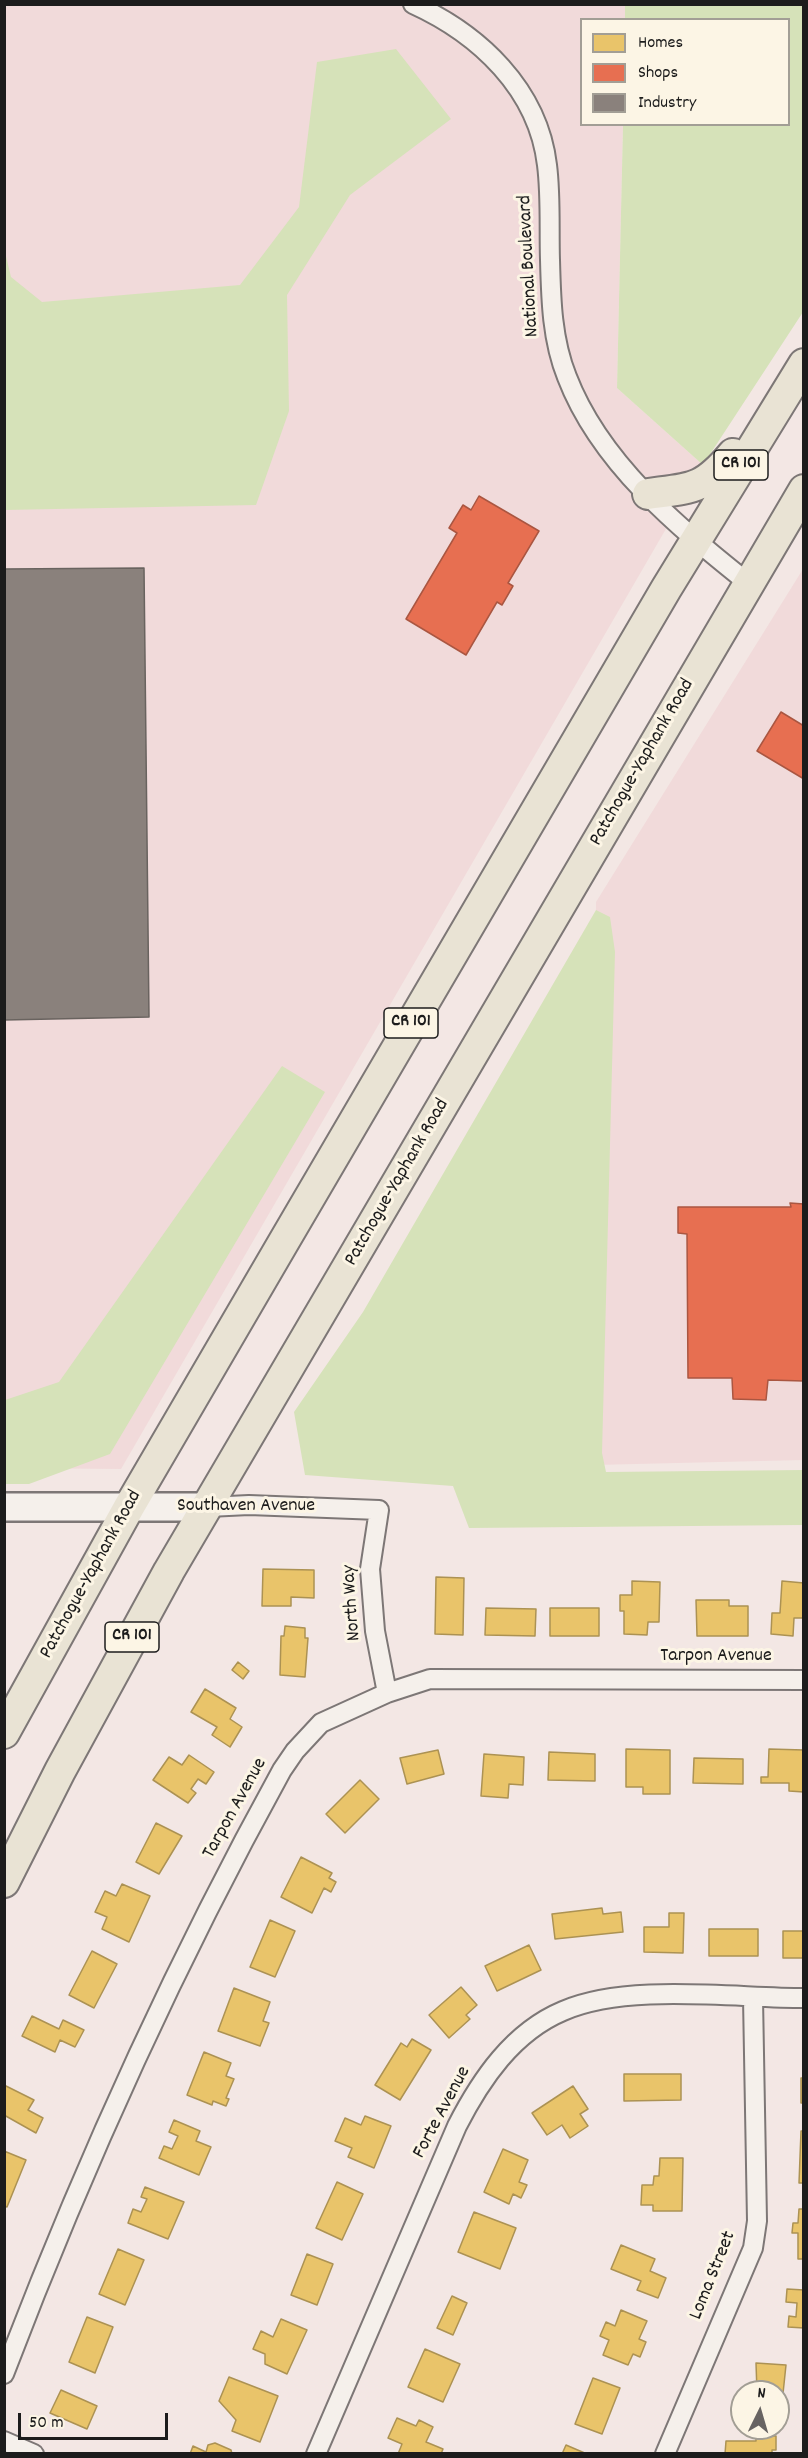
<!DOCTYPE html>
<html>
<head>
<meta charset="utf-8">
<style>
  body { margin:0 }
  #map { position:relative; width:808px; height:2458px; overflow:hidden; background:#f3e7e4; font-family:Dekko,sans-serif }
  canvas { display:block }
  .frame { position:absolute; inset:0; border:6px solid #1c1c1c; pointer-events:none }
  .legend { position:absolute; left:580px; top:18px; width:210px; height:108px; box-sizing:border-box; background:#fcf5e5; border:2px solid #a29e95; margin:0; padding:8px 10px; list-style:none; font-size:18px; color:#1c1c1c }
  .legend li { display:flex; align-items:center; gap:12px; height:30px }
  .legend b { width:30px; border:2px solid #a29e95 }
  .north { position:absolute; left:730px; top:2380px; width:60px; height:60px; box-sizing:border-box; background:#fcf5e5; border:2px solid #a29e95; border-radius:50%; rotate:5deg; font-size:16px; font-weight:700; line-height:24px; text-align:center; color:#1c1c1c }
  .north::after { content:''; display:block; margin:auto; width:21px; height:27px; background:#676362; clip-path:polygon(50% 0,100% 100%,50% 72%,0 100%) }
  .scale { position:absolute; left:18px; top:2413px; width:150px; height:27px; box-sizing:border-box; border:3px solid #1c1c1c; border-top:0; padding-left:8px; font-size:18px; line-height:21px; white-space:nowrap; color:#1c1c1c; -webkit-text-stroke:4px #fcf5e5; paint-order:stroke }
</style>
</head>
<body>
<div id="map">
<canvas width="808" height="2458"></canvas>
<div class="frame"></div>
<ul class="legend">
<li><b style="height:16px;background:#e9c46a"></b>Homes</li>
<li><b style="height:16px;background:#e76f51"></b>Shops</li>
<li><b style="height:16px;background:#8a817c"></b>Industry</li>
</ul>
<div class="north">N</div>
<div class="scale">50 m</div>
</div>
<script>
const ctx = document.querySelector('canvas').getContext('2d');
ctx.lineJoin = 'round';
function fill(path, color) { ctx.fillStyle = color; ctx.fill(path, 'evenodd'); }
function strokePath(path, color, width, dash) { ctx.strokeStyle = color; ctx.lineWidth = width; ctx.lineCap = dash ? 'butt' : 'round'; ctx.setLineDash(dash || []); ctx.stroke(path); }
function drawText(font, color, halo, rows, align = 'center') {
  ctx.font = font + ' Dekko,sans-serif'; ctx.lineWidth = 6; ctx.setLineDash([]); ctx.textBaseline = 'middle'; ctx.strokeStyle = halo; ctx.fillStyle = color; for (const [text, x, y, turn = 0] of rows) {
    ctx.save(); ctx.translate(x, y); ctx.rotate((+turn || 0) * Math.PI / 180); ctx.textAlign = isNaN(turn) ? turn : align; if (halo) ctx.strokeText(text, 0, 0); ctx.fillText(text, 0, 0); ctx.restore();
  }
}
const built = new Path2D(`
  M5,5h620v14l-43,1v104l41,1 -6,263 86,77 -582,1004 -116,-1z
  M803,569v891l-209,5 2,-563z`);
const green = new Path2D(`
  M625,5h178v307l-100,153 -86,-77 6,-263 165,-1v-104l-163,-1z
  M396,49l55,70 -101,76 -63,100 2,116 -33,94 -251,5v-258l6,25 31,25 198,-17 59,-78 18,-145z
  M596,910l14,7 5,35 -13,501 4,19 197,-2v55l-334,3 -16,-42 -148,-11 -11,-63 69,-100z
  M282,1066l43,26 -215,362 -81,30h-24v-84l54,-18z`);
const homes = new Path2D(`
  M263,1569l51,1v28l-23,-1v9h-29z
  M436,1577l28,1 -1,57 -28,-1z
  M632,1581l28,1 -1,40h-11l-1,13 -23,-1v-23h-4v-16h12z
  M782,1581l22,2v35h-10l-1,18 -22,-2 1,-21h8z
  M696,1600h33v6h19v30h-51z
  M486,1608l50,1 -1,27 -50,-1z
  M550,1608h49v28h-49z
  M285,1626l20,2v10h3l-3,39 -25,-2 1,-39h3z
  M238,1662l11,9 -6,8 -11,-9z
  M205,1689l31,19 -6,11 12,8 -12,20 -18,-12 5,-8 -26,-15z
  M626,1749l44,1v44h-27v-7h-17z
  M769,1749l35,1v42l-15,-1v-8h-28v-6h7z
  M438,1750l6,24 -37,10 -7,-26z
  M549,1752l46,2v27l-47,-1z
  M484,1754l40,3 -1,28 -14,-1 -1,14 -27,-2z
  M189,1755l25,17 -8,12 -8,-5 -7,10 5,4 -8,10 -35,-23 16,-23 13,8z
  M694,1758l49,1v25l-50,-1z
  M360,1780l19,19 -34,34 -19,-19z
  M156,1823l26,13 -23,38 -23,-12z
  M301,1857l31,16 -3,5 7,4 -5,10 -7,-4 -12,25 -31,-16z
  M122,1884l28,12 -21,46 -27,-13 5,-12 -12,-5 10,-21 11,5z
  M602,1908l1,6 18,-2 2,20 -68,7 -3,-25z
  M669,1913h15l-1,40 -39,-1v-25h25z
  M270,1920l25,11 -20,46 -25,-10z
  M709,1929h49v27h-49z
  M783,1931h21v27h-21z
  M529,1945l12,25 -44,21 -12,-25z
  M92,1951l25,13 -23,44 -25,-13z
  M461,1987l16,18 -11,10 4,4 -21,19 -20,-23z
  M234,1988l36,14 -7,19 6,2 -9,23 -42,-15z
  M32,2016l27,13 4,-9 21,10 -9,17 -15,-7 -5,12 -33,-16z
  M412,2039l19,11 -31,50 -25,-15 26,-42 6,4z
  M204,2052l27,11 -5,13 8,3 -8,19 3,1 -3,7 -13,-5 -1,4 -25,-10z
  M624,2074h57v26l-57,1z
  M801,2078h3v25h-3z
  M4,2085l30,15 -6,10 15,8 -7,15 -32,-18z
  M573,2086l15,23 -8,5 8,12 -18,12 -8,-13 -15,10 -15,-22z
  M365,2116l26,10 -17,42 -26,-11 4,-9 -17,-7 10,-23 16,7z
  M174,2120l26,11 -4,10 15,6 -12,28 -40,-17 5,-12 8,3 6,-13 -9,-4z
  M801,2131h3v52h-5z
  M503,2149l25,11 -9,22 8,3 -6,13 -8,-4 -4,10 -25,-12z
  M4,2151l22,9 -19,47 -3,-1z
  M660,2158h23l-1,53h-29v-6h-12l1,-20h11l1,-9h5z
  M337,2182l26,12 -21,46 -26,-12z
  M145,2187l39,15 -16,37 -40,-16 5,-14 8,3 6,-13 -6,-2z
  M799,2209h5v50h-6v-26h-6l1,-10h5z
  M474,2212l42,16 -16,41 -42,-17z
  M621,2245l34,14 -5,12 16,7 -8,20 -21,-8 4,-9 -30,-12z
  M118,2249l26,11 -19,45 -26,-11z
  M307,2254l26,10 -16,41 -26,-10z
  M787,2289l17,1v38l-16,-1 1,-11 7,1 1,-14 -11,-1z
  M452,2296l15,7 -14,32 -16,-7z
  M621,2310l26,11 -8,18 7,3 -6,15 -7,-3 -5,11 -25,-10 6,-15 -9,-4 6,-14 9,4z
  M87,2317l26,10 -18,46 -26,-11z
  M281,2319l26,11 -20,44 -22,-10v-10l-12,-5 8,-18 12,6z
  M425,2349l35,15 -17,38 -35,-15z
  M756,2363l30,2 -4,38h-4v-11h-21z
  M229,2377l49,19 -18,46 -28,-11 4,-11 -17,-19z
  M593,2378l27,10 -18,46 -27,-10z
  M61,2390l36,16 -10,23 -37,-16z
  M397,2418l19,8 3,-6 14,7 -7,15 17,7 -2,5h-43l4,-10 -14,-6z
  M756,2436h20v14h-4v4h-47l1,-13h30z
  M215,2443l16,7 1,4h-42l3,-8 13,6 2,-7z
  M566,2445l21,9h-25z`);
const shops = new Path2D(`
  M479,496l60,35 -31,52 5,3 -11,19 -5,-3 -31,53 -60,-36 51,-86 -8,-5 14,-23 8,5z
  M781,712l23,14v53l-47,-28z
  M790,1203l14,1v177l-36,-1 -2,20 -33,-1 -1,-21h-44l-1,-144 -9,-1v-26h113z`);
const industry = new Path2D(`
  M144,568l5,449 -145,3v-451z`);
const street = new Path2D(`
  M413,4c66,30 125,85 134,161 4,31 2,64 3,95 1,40 2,80 17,117 33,86 111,150 181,206
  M208,1507l41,-2 130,5 -9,59 5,62 12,62
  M4,2374c79,-207 171,-410 278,-604l13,-19 26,-28 66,-30 43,-14 374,1
  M4,2441l30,13
  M316,2454l141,-328c24,-47 56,-94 106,-115 64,-28 171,-13 241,-13
  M665,2454l88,-206 4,-27 -4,-223`);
const secondary = new Path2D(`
  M4,1507h204`);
const primary = new Path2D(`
  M648,494c44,-6 55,-4 85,-40
  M4,1733l125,-226 154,-264 383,-654 138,-225
  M4,1882l56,-111 109,-200 635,-1081`);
const shields = [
  [741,465,54],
  [411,1023,54],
  [132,1637,54]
];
const shieldNames = [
  ["CR 101",741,465],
  ["CR 101",411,1023],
  ["CR 101",132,1637]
];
const streetNames = [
  ["National Boulevard",530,266,-93],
  ["Patchogue-Yaphank Road",643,763,-60],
  ["Patchogue-Yaphank Road",398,1183,-60],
  ["Southaven Avenue",246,1507],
  ["Patchogue-Yaphank Road",92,1575,-61],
  ["North Way",353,1603,-94],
  ["Tarpon Avenue",716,1657],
  ["Tarpon Avenue",236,1809,-61],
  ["Forte Avenue",443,2113,-62],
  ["Loma Street",714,2276,-68]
];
fill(built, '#f1dada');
fill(green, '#d6e2b9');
fill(homes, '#e9c46a');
strokePath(homes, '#ac9253', 1.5);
fill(shops, '#e76f51');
strokePath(shops, '#aa5641', 1.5);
fill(industry, '#8a817c');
strokePath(industry, '#69635f', 1.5);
strokePath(street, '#7d7776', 22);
strokePath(secondary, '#7d7776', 32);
strokePath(primary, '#7d7776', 34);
strokePath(street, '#f5f0eb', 18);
strokePath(secondary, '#f5f0eb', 27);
strokePath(primary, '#e9e3d4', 30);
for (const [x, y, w] of shields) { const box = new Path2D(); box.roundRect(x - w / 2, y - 15, w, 30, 4.5); ctx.fillStyle = '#fcf5e5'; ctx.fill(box); strokePath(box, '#1c1c1c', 1.5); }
drawText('bold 18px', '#1c1c1c', null, shieldNames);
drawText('20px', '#1c1c1c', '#fcf5e5', streetNames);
</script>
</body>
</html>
